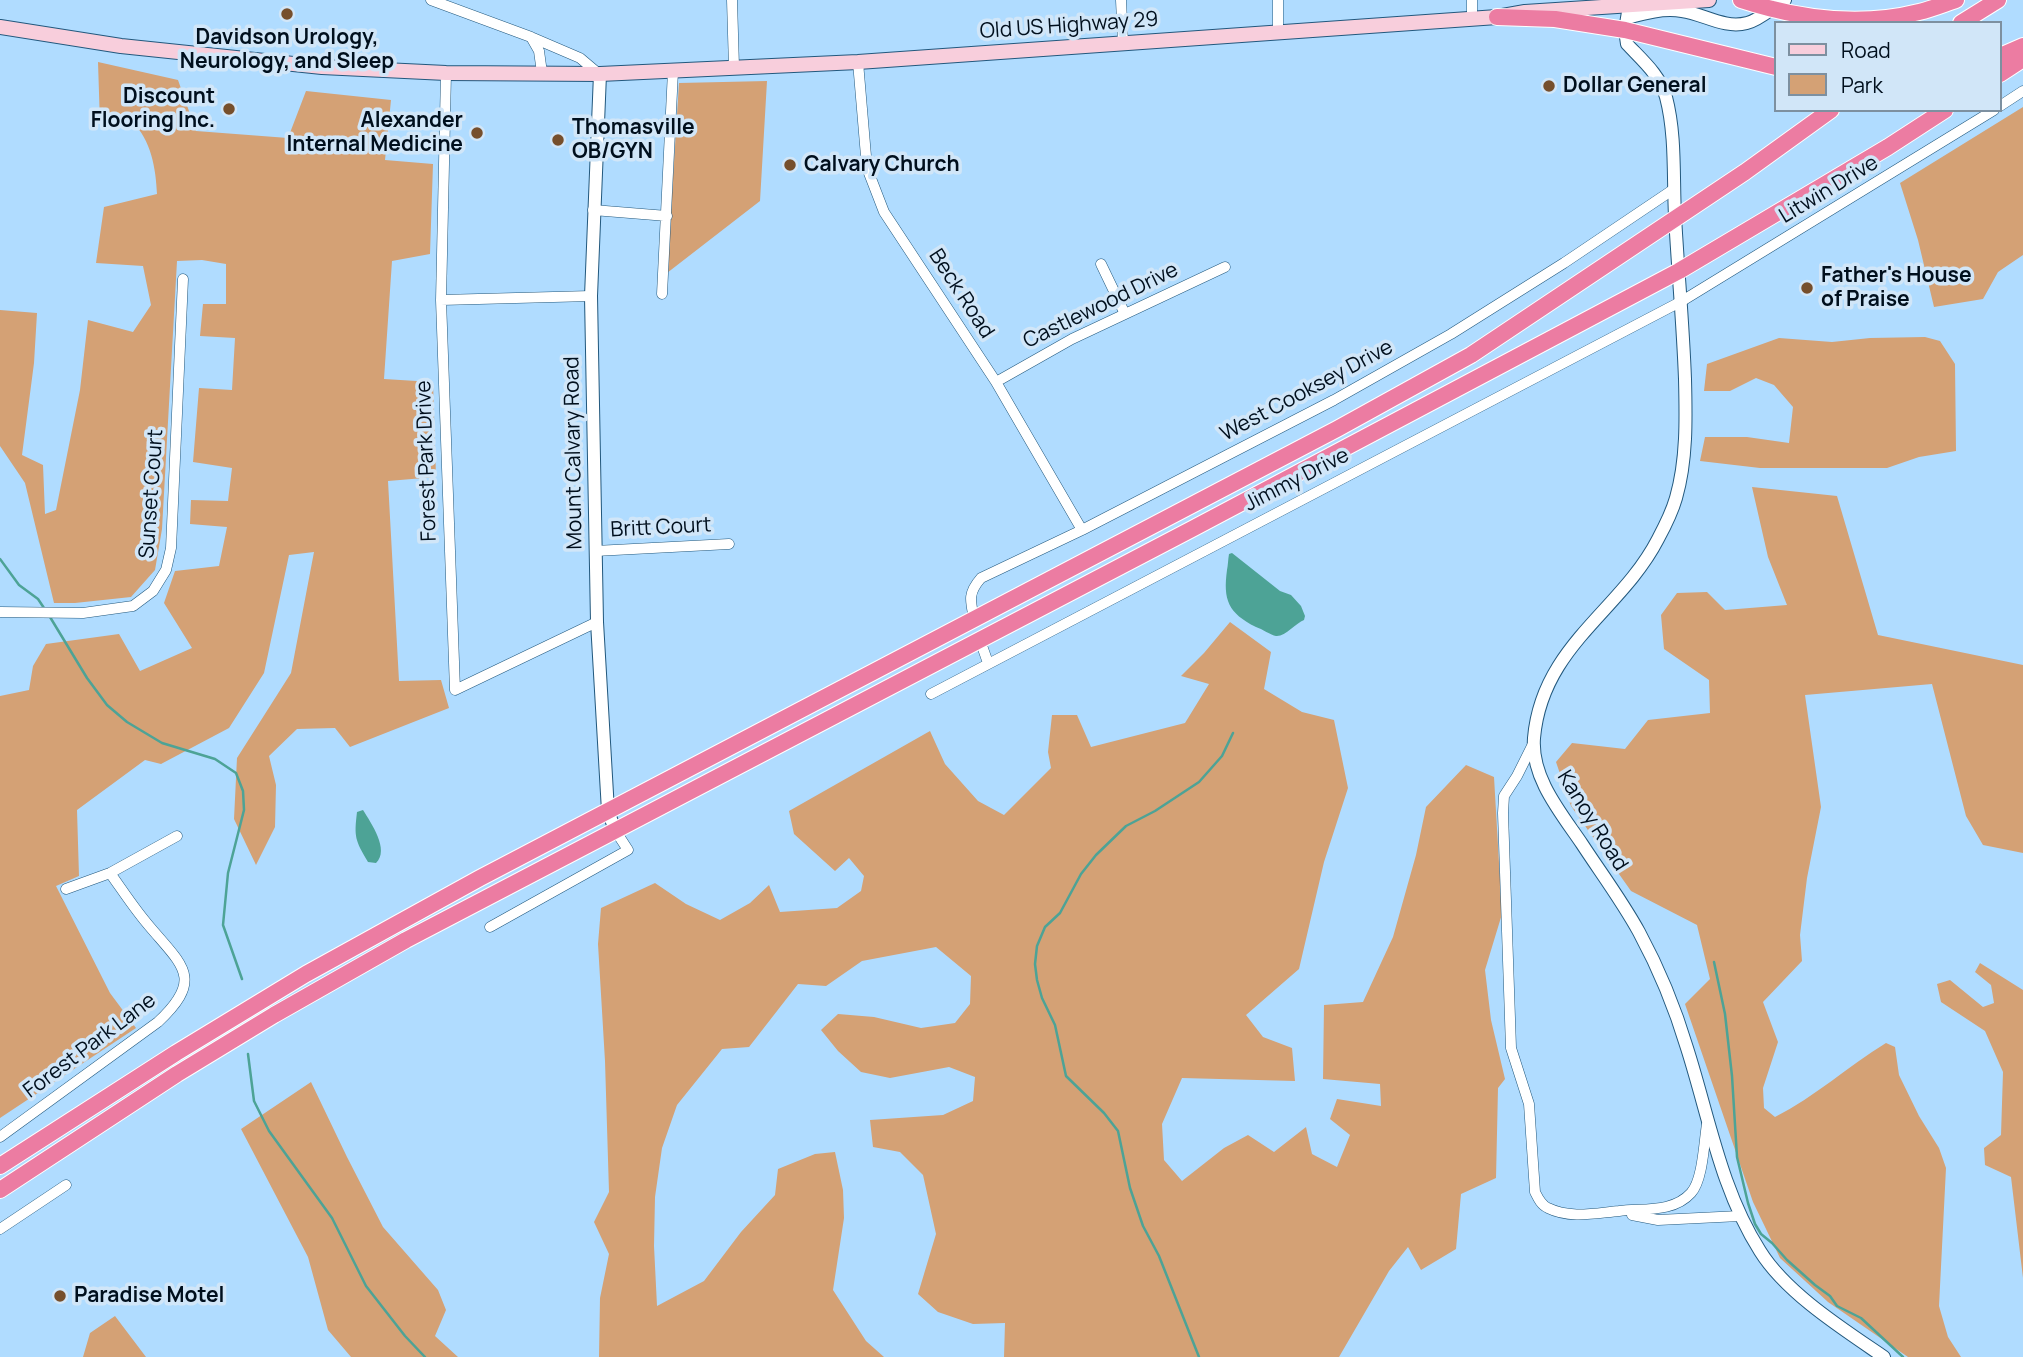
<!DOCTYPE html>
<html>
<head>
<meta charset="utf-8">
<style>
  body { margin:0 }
  #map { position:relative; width:2023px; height:1357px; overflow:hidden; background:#b0dcff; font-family:Manrope,sans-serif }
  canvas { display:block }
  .legend { position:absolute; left:1774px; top:21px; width:228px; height:91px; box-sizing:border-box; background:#d1e6f8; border:2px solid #7d90a0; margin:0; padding:9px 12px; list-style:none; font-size:21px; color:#000f1d }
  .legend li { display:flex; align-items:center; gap:14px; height:35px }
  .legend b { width:35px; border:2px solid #7d90a0 }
</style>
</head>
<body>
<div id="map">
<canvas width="2023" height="1357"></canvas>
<ul class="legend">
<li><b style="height:9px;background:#f8cedc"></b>Road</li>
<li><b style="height:19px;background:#d4a175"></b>Park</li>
</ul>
</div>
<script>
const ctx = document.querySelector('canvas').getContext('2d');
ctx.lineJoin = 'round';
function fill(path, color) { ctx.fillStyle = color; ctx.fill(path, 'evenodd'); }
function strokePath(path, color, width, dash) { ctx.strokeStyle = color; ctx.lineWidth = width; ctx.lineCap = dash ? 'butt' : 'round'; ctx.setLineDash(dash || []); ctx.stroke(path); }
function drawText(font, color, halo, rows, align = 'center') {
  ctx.font = font + ' Manrope,sans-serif'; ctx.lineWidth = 7; ctx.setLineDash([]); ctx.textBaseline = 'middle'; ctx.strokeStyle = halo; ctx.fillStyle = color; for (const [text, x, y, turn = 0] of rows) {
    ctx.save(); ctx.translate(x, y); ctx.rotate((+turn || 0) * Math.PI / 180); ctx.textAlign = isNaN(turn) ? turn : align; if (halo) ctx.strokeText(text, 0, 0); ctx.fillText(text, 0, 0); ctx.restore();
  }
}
const green = new Path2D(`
  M98,62l80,18 18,51 92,7 18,-47 85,9 -6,60 48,4 -3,90 -38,7 -8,118 49,3 3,95 -48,4 11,200 42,-1 8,28 -99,39 -15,-19 -38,1 -28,27 7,29 -1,42 -19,38 -22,-46 3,-61 54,-85 23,-121 -25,3 -25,118 -35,55 -68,36 -16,-4 -68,50 2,66 -23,10 54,107 26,35 -136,90v-422l29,-6 4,-24 13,-22 73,-10 21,37 52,-23 -28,-45 11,-32 44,-5 8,-39 -37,-3 1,-24 37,1 4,-33 -39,-6 6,-74 33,2 3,-52 -35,-2 3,-32h23v-40l-24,-4 -25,1 -15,268 -7,41 -24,27 -56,6h-21l-29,-120 -25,-37v-136l37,3 -3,50 -12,92 21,10 2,49 11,-4 24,-120 8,-70 45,12 18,-27 -8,-39 -47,-3 8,-56 53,-13c-1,-25 -6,-55 -25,-72l-32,2z
  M767,81l-7,120 -93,72 12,-190z
  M2023,107v148l-25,17 -15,27 -49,8 -16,-67 -18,-57z
  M1925,337l15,4 15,23 1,87 -37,6 -32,11h-127l-60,-7 5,-24h42l42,6 4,-36 -19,-22 -18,-7 -26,13h-26l3,-27 72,-26 53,4 38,-4z
  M1752,487l85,9 41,139 145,30v188l-40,-8 -17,-29 -34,-132 -127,11 16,112 -14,71 -7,57 2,26 -39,41 15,40 -15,46 1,20 11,9c40,-20 73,-51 111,-74l9,4 4,28 20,41 20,32 7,20 -7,138 9,31 13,20h-53l-80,-55 -48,-44 -27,-56 -68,-198 25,-25 -13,-54 -66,-34 -60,-85 -15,-44 16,-19 53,6 23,-29 62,-7 -1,-33 -45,-31 -3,-34 16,-22 30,-1 18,18 62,-5 -19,-48z
  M1230,622l41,30 -7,37 38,23 32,8 14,68 -24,74 -25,107 -53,46 17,22 29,11 3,33 -113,-3 -20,46 2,36 18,21 42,-33 24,-13 26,17 32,-25 6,27 25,13 13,-32 -20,-16 7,-20 44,7 -1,-22 -57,-5 1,-74 39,-3 30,-65 23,-82 10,-48 40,-42 28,12 8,137 -17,56 6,50 14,59 -7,9 -2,90 -35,16 -5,55 -35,21 -13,-23 -19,24 -50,86h-335l1,-34 -32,1 -35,-12 -20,-18 18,-60 -13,-59 -23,-23 -27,-5 -3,-27 73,-5 30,-14 2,-24 -26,-10 -59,11 -29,-6 -23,-21 -17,-21 17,-16 36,3 47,11 34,-5 15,-19 1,-28 -35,-29 -74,14 -36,25 -28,-2 -49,63 -27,2 -45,56 -15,43 -7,49 -1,49 3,60 47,-25 37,-49 34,-37 3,-26 37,-15 20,-2 8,38 1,28 -11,72 33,51 18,16h-285l1,-59 9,-44 -15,-32 15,-30 -4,-131 -7,-117 3,-36 54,-25 31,21 34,16 30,-17 19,-18 11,27 57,-4 24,-17 3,-15 -15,-18 -14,13 -41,-37 -5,-23 141,-80 15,33 33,37 26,14 47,-47 -3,-16 4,-37h25l14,32 94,-24 24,-39 -28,-8 23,-23z
  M1980,963l43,27v288l-12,-101 -26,-12 -1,-17 17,-13 2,-63 -18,-41 -44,-29 -4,-18 13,-4 33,27 11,-4 -3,-18 -16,-13z
  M311,1082l36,75 36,70 55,63 8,20 -11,26 23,21h-107l-23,-27 -20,-73 -67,-128z
  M115,1316l31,41h-63l7,-24z`);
const water = new Path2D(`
  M1232,553l48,38 11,4 10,11 4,10 -1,4c-8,3 -19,17 -28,16 -5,-1 -14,-7 -20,-9 -28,-14 -33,-27 -29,-57 1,-5 1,-10 2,-16z
  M363,810c8,13 27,40 13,53l-8,-1c-13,-22 -14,-25 -11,-50z`);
const stream = new Path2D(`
  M0,559l19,26 19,14 6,9
  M50,617l37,61 20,27 20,17 35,21 53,16 21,14 7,18 1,19 -16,63 -5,52 19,54
  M1714,962l11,52 7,62 5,81 11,46 7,21 6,10 11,9 15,17 28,25 15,11 7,10 24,12 42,39
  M248,1054l6,47 15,30 63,87 34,68 39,50 20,21
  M1199,1357l-40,-101 -16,-30 -13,-38 -12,-57 -14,-18 -38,-37 -11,-51 -13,-27 -5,-18 -2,-16 2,-18 8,-19 15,-14 21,-39 15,-19 30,-29 29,-15 44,-29 23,-26 11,-23`);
const minor = new Path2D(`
  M431,0l100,37 8,14 3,22
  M732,0l2,67
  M1121,0l2,43
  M1472,19v-19
  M1278,32v-32
  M531,37l49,21 19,16
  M858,62l9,106 17,44 112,170 86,148
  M446,73l-5,227 14,390 142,-68
  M2000,106l23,-15
  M593,210l74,6
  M1101,264l24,50
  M662,294l11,-223
  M441,300l150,-4
  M996,382l76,-43 153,-72
  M595,551l134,-7
  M0,612l83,1 50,-7 20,-15 13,-21 5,-22 12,-269
  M974,618c-4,-18 -6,-25 7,-40l101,-48 252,-130 117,-66 113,-71 110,-74
  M980,640l8,23
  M931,694l751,-393 312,-191
  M1534,742l-17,34 -13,20 -1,17 8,235 18,56 6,88c3,6 6,13 13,16 22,11 48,5 71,3 24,-3 54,2 72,-18 12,-13 13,-51 16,-69
  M66,889l44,-16 67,-37
  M490,927l138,-77 -13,-20
  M0,1137l158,-115c46,-43 25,-56 -8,-95 -15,-17 -27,-36 -40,-54
  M1632,1215l26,5 82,-4
  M0,1229l66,-44`);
const tertiary = new Path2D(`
  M1629,6l-4,24 2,14c15,16 33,31 39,53 10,38 7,80 9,119 3,55 8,109 10,163 1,39 2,81 -9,119 -4,14 -11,28 -18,41 -37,72 -116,107 -124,199 -3,40 27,75 48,106 19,29 40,57 57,88 20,37 36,76 48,116 22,69 34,142 73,203 26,42 83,78 124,106
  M1627,18c18,-5 36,-10 55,-7 22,3 42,18 65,12 13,-3 26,-16 38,-23
  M600,74l-9,222 6,326 11,189 7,19`);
const secondary = new Path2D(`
  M0,27l121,19 201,21 124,6 154,1 258,-12 639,-45 28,-5 184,-12`);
const trunk = new Path2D(`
  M1741,0c58,19 119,27 178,12 13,-3 25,-8 37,-12
  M1497,17l58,2 70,11 151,37
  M1961,23l37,-23
  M2000,56l23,-10
  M2000,74l23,-15
  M0,1166l176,-113 130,-79 174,-96 857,-449 134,-74 274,-183 86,-62
  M0,1190l177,-116 97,-59 132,-75 786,-411 487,-258 209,-124 57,-37`);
const markers = [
  [287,14,7,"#764f2c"],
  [1549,86,7,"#764f2c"],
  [229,109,7,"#764f2c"],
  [477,133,7,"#764f2c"],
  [558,140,7,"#764f2c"],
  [790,165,7,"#764f2c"],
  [1807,288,7,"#764f2c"],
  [60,1296,7,"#764f2c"]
];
const streetNames = [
  ["Old US Highway 29",1069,26,-4],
  ["Litwin Drive",1829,190,-31],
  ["Beck Road",961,294,57],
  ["Castlewood Drive",1101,306,-26],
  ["West Cooksey Drive",1307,391,-28],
  ["Mount Calvary Road",574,453,-91],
  ["Forest Park Drive",427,461,-92],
  ["Jimmy Drive",1297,480,-27],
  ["Sunset Court",152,494,-86],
  ["Britt Court",661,528,-3],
  ["Kanoy Road",1592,821,58],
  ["Forest Park Lane",90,1046,-37]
];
const poiNames = [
  ["Davidson Urology,",287,38,"center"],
  ["Neurology, and Sleep",287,62,"center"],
  ["Dollar General",1563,86],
  ["Discount",215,97,"right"],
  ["Flooring Inc.",215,121,"right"],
  ["Alexander",463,121,"right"],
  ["Internal Medicine",463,145,"right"],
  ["Thomasville",572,128],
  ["OB/GYN",572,152],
  ["Calvary Church",804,165],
  ["Father's House",1821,276],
  ["of Praise",1821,300],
  ["Paradise Motel",74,1296]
];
fill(green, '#d4a175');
fill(water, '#4da396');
strokePath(stream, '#4da396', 2.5);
strokePath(minor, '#22587d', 11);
strokePath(tertiary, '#22587d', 14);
strokePath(secondary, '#22587d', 16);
strokePath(trunk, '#fff', 18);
strokePath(minor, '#fff', 10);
strokePath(tertiary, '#fff', 12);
strokePath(secondary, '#f8cedc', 14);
strokePath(trunk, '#ec7ca2', 16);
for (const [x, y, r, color] of markers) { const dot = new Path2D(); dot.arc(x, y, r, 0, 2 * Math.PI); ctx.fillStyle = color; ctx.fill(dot); strokePath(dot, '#d1e6f8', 2.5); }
drawText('21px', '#000f1d', '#d1e6f8', streetNames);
drawText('bold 21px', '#000f1d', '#d1e6f8', poiNames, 'left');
</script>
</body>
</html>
